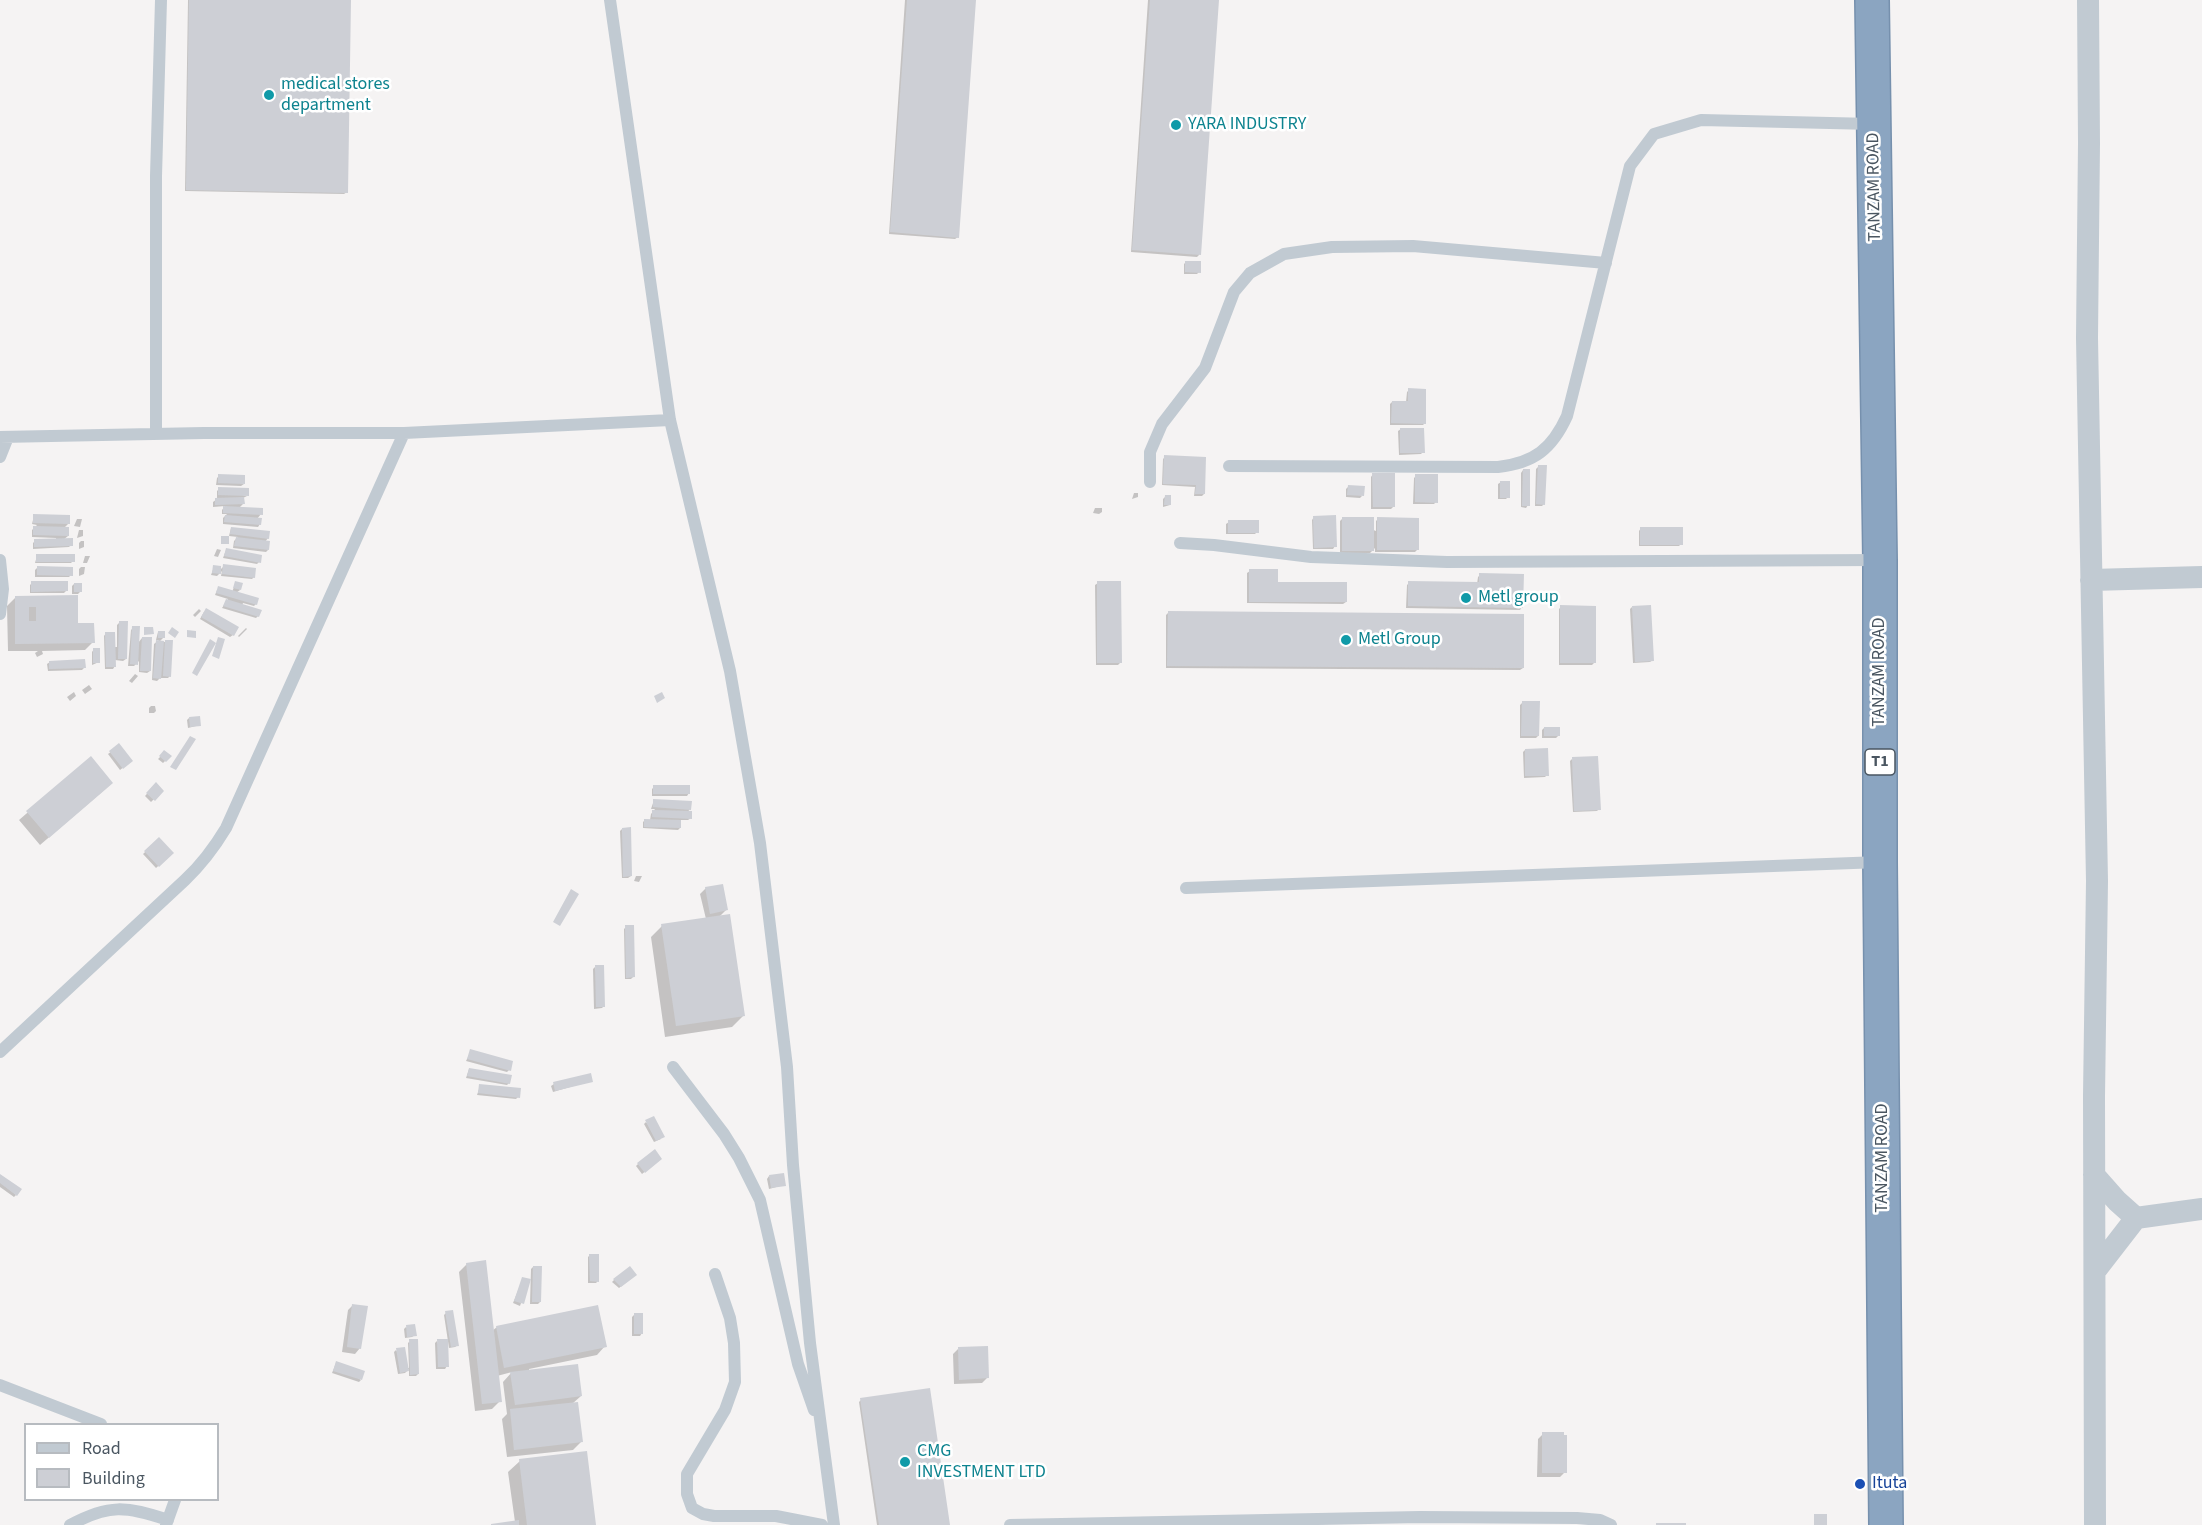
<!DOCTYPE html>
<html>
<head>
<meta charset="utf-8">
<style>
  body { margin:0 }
  #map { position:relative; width:2202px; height:1525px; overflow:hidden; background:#f5f3f3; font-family:"Source Sans 3",sans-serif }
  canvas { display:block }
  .legend { position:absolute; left:24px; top:1423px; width:195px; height:78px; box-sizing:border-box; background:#fff; border:2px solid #b7bbc0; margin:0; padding:8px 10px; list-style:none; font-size:18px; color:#4a5661 }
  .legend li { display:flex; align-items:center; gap:12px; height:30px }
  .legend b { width:30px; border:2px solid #b7bbc0 }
</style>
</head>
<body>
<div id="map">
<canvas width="2202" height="1525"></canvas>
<ul class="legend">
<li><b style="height:8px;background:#c1cad2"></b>Road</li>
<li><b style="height:16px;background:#cdcfd5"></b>Building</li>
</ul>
</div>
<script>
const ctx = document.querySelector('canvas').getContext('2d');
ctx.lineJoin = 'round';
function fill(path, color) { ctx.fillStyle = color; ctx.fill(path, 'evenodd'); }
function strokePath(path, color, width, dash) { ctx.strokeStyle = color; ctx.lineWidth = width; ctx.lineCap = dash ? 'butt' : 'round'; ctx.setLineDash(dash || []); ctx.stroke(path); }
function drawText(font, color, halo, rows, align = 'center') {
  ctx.font = font + ' "Source Sans 3",sans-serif'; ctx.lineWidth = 5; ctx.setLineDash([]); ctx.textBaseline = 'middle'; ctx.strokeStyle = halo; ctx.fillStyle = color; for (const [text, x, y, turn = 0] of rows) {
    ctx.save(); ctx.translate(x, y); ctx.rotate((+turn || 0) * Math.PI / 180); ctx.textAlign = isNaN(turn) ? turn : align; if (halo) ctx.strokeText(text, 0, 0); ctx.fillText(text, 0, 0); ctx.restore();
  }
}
const shadow = new Path2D(`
  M188,0h162l-3,192 -3,2 -159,-3z
  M905,0h69l-16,237 -3,2 -66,-5z
  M1148,0h70l-19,255 -2,2 -66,-5z
  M1186,262l13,10 -2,2h-13v-10z
  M1409,390l16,33 -2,2h-33v-21l2,-2h14l1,-10z
  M1401,429l22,23 -2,2 -22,1 -1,-24z
  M1165,457l40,1 -1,36 -2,2h-8l1,-9 -33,-2 1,-26z
  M1538,467l6,37 -2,2h-7l1,-37z
  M1523,470l5,35 -2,3 -5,-1v-34z
  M1373,474l21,32 -3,3h-20v-32z
  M219,476l25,8 -3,2 -25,-1 1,-7z
  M1416,476l20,26 -2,2h-21l1,-26z
  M1501,482l7,15 -2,2h-8v-15z
  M1348,487l14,9 -2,2 -14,-1v-8z
  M219,489l28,7 -4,2v6l-4,4 22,6 -4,5 3,5 -2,3 -35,-3v-6l4,-4h-5v-4l3,-4 -12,1v-5l4,-3v-8z
  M1134,493h4v4l-6,2z
  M1165,497l5,8 -7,2v-8z
  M1095,508h7v4l-3,2 -6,-1z
  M34,516l35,7 -5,5 4,8 -5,4 8,5 -2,2 -36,2v-6l2,-2 21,-1v-2l-24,-1v-7l5,-5 -5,-1z
  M1314,517l21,29 -2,3h-20l-1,-29z
  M1343,518l33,13v-10l2,-2 39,31 -2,2h-40v-4l-5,5h-30v-32z
  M77,519h5l-2,8 -6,-1z
  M1229,522l28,10 -2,2h-29v-10z
  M231,528l37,10 -3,4 3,8 -2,2 -33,-4 1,-7 4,-4 -9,-1z
  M1641,528l40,16 -2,2h-40v-15z
  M79,530h4v6l-6,2z
  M81,541h3v6l-5,2v-6z
  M217,549l4,1 -3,7 -4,-1z
  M226,550l33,12 -2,2 -34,-6z
  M37,556l36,5 -2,2h-36z
  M85,556h5l-3,7h-4z
  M224,566l30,11 -2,2 -31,-3 1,-5 -5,5 -6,-1 3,-8 6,3z
  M81,567h4l-1,7 -5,2v-7z
  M37,568l34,7 -2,2h-34v-7z
  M1250,571l26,13 70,18 -3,2 -96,-1v-30z
  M1480,575l42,32 -2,3 -114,-2 1,-23 2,-2 68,1 1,-7z
  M236,582l4,8 -4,3 20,11 -2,2 -11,-3 -1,3 16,10 -2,2 -34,-10 6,-9 -13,-4 2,-5 2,-2 13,4z
  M32,583l34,8 -2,2h-34v-8z
  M1098,583l22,80 -2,2h-22l-1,-80z
  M74,584l6,8 -2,2h-6v-8z
  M77,597v28l16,17 -8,8 -43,1 1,3 -6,3 -2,-4 3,-2h-30l-1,-45 8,-8z
  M1561,607l33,56 -2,2h-33v-56z
  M1632,607l21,53 -3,2 -17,1 -3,-54z
  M199,609l2,2 -6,6 -2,-2z
  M204,612l29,23 -3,2 -30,-18z
  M1168,613l355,55 -3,2 -354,-2v-53z
  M119,623l7,36 -3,2 -8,-1v6l-2,3h-8l-1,-33 2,-3 8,14h3v-22z
  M133,628l5,15 4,-5 8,33 -3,2 -8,-1v-11l-5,5h-6l3,-36z
  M246,628l1,1 -8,8 -1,-1z
  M158,632l6,5 -5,5h12l-1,34 -2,2h-8l-3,3 -5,-1 2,-36 5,-4h-3z
  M94,649l5,13 -7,3v-13z
  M50,662l34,6 -2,2 -34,1 -1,-7z
  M135,674l3,2 -6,7 -3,-2z
  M89,685l3,4 -7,5 -3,-4z
  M74,692l2,4 -6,5 -3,-4z
  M1523,702l15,34 -2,2h-16v-33z
  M151,706h4l1,5 -2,2h-5v-5z
  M189,718l11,7 -12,3 -1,-8z
  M1544,728l15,7 -3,3h-14v-8z
  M119,746l12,15 -11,9 -12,-16z
  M1525,750l22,25 -2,2 -21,1 -1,-26z
  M165,752l5,4 -7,7 -5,-4z
  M91,758l12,33 -63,54 -21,-25z
  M1572,759l27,50 -2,2 -24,1 -3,-51z
  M156,784l6,7 -11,11 -6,-6z
  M654,787l35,6 -2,3h-35v-7z
  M654,800l36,9 -3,4 4,5 -3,2h-8v8l-2,2 -35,-2v-6l2,-2h5l1,-6 4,-5h-4z
  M622,829l9,47 -3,2h-6l-2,-47z
  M159,839l13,14 -16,15 -13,-14z
  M636,876h6l-3,6 -5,-1z
  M706,888l21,21 -9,9 25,98 -11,11 -67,10 -14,-100 11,-11 44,-7 -6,-25z
  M626,927l7,50 -2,2h-6l-1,-50z
  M595,967l9,39 -2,2 -8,1 -1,-40z
  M471,1051l38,19 -2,2 -41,-11z
  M469,1069l40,14 -2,2 -41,-7z
  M591,1081l-38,11 -2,-6 3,-2z
  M480,1086l38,11 -2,2 -39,-4z
  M646,1122l15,17 -7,3 -10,-18z
  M658,1161l-16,13 -6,-8 2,-2z
  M0,1176l16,19 -2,2 -14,-10z
  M769,1176l15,9 -15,4 -2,-10z
  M590,1255l8,26 -2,2h-8v-26z
  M467,1264l25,67 5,-4 108,19 -8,9 -68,14v2l52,25 -9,8 9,38 -8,8 -66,7 -5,-38 5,-5 -4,-32 9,-10 -15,4 3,25 -8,8 -17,2 -16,-139z
  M533,1267l7,35 -2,2h-8l1,-35z
  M633,1277l-14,11 -7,-6 2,-2z
  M523,1278l6,2 -9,26 -7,-3z
  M353,1305l7,43 -5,6 -13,-2 6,-42z
  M446,1313l12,32 -3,2 -6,1 -5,-33z
  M634,1315l8,18 -2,3h-8v-19z
  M406,1327l9,8 -3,2 -7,1 -1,-9z
  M410,1341l8,33 -2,2h-7v-7l-4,4 -7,1 -4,-22 2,-2 11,18h2l-1,-25z
  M437,1341l10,25 -2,3h-9l-1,-26z
  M958,1349l29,29 -5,5 -28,1 -1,-30z
  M336,1363l25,17 -2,2 -27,-9z
  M861,1400l88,125h-72l-18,-123z
  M1543,1434l22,38 -5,5h-23l1,-38z
  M520,1461l74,64h-103l24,-3 -7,-50z`);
const building = new Path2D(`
  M189,0h162l-3,193 -162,-3z
  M907,0h69l-17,238 -69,-6z
  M1150,0h69l-18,255 -69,-5z
  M1185,261h16v12l-16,-1z
  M1408,388l18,1v35l-35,-1 1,-22h16z
  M1400,428h24l1,25h-25z
  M1164,455l42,2 -1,37h-10l1,-9 -33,-1z
  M1538,465h9l-2,40 -9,-1z
  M1523,469h7v37h-8z
  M1372,473h23v34h-22z
  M218,474l27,1v9l-27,-1z
  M1415,474h23v29l-23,-1z
  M1500,481h10v17h-10z
  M1348,485l17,1 -1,10 -17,-1z
  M218,487l31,1v8l-31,-1z
  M1165,495h6v10h-7z
  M244,497l1,7 -30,1v-7z
  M223,506l40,2v7l-40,-2z
  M33,514l37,1v9l-37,-1z
  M225,515l37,3 -1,7 -37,-3z
  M1336,515l1,32 -23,1 -1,-32z
  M1342,517h32v34h-32z
  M1377,517l42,1v32h-42z
  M1228,520h31v13h-31z
  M33,526l36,1v9l-36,-1z
  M231,527l39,4 -1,8 -39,-5z
  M1640,527h43v18h-43z
  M221,536h8v8h-8z
  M236,537l34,4 -1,9 -35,-4z
  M73,538v8l-39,1v-8z
  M226,548l36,7 -1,8 -37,-7z
  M36,554h39v8h-39z
  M223,564l33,4 -1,10 -33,-4z
  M213,565l8,1v8l-9,-1z
  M37,566l36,1v9l-36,-1z
  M1249,569h29v13h69v20h-98z
  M1479,573l45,1 -1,34 -115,-2v-25l71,1z
  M31,581h37v10l-37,1z
  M235,581l8,2 -2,7 -8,-2z
  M1097,581h24l1,82h-25z
  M74,583h8v9h-8z
  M218,586l41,12 -2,7 -41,-12z
  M78,595v28h16l1,20 -80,1v-48zM29,607h7v14h-7z
  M226,599l36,11 -3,7 -36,-11z
  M1560,605l36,1v57h-36z
  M1651,605l3,56 -19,1 -3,-56z
  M206,608l33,19 -5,9 -33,-19z
  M1168,611l356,3v54l-357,-2z
  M119,621h9l-1,38h-9z
  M132,626h8l-2,39 -8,-1z
  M144,627h9l1,7 -10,1z
  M172,627l7,5 -4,6 -7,-5z
  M187,630l9,1v7l-9,-1z
  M158,631h7v7h-7z
  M105,632h10l1,35h-10z
  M142,637h10l-1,34h-11z
  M218,637l7,2 -6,20 -7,-3z
  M210,639l6,4 -19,33 -5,-3z
  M156,640l8,1 -3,38 -8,-1z
  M165,640h8l-2,37 -8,-1z
  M93,648h7v15h-7z
  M85,659l1,9 -37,1v-8z
  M662,692l3,6 -8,5 -3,-7z
  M1522,701h18l-1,35h-18z
  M200,716l1,10 -11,1 -1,-10z
  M1544,727h16v9h-16z
  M190,736l6,3 -20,31 -6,-3z
  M119,743l14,18 -10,8 -14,-18z
  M1548,748l1,28h-24v-27z
  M164,750l8,6 -6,6 -7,-6z
  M91,756l22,27 -64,55 -23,-27z
  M1598,756l3,54 -27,1 -2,-54z
  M156,782l8,9 -9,10 -9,-8z
  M653,785h37v9h-37z
  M653,799l39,2 -1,9 -38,-3z
  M652,810l40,1v8l-40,-2z
  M644,819l37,1v8l-37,-1z
  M631,827l1,49 -9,1 -1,-49z
  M159,837l15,16 -15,14 -15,-16z
  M723,884l5,26 -18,4 -5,-27z
  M571,889l8,5 -19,32 -7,-4z
  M730,914l15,102 -69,10 -15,-102z
  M625,925h9l1,52 -9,1z
  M595,965h9l1,42h-9z
  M470,1049l43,12 -2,10 -44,-12z
  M469,1068l43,7 -2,9 -43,-8z
  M591,1073l2,9 -38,9 -2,-9z
  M479,1084l42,4 -1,10 -42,-5z
  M654,1116l11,21 -9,4 -11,-21z
  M655,1149l7,10 -17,14 -8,-10z
  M784,1173l2,13 -15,2 -2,-13z
  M0,1174l22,15 -5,7 -17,-13z
  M589,1254h10v28l-9,-1z
  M486,1260l16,142 -20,2 -16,-141z
  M533,1266h9l-1,36h-9z
  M630,1266l7,9 -16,12 -8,-8z
  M522,1277l9,2 -7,25 -10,-3z
  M352,1304l16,2 -7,43 -14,-2z
  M598,1305l9,42 -103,21 -8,-42z
  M453,1310l6,36 -8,1 -6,-36z
  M634,1313h9v21h-9z
  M415,1324l2,12 -10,1 -1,-12z
  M409,1339h9l1,35 -9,1z
  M437,1339h11l1,28h-11z
  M988,1346l1,32 -30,2 -1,-33z
  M405,1347l4,24 -9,2 -4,-25z
  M336,1361l29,10 -3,9 -29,-9z
  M578,1364l4,32 -67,9 -5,-33z
  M930,1388l20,137h-71l-19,-127z
  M578,1402l5,40 -69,8 -4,-41z
  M1542,1432h22v3h3v38h-25z
  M587,1451l9,74h-69l-8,-66z
  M1814,1514h13v11h-13z
  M519,1520v5h-28v-1z
  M1656,1523h30v2h-30z`);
const lane = new Path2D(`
  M610,0l60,420 60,251 30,172 27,224 6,98 17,178 24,182
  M156,434v-258l5,-176
  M0,437l204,-4h200l266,-13
  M0,457l8,-20
  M1229,466l269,1c36,-4 54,-18 69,-51l63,-250 24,-32 47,-14 172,4
  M1150,482v-30l12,-28 43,-56 29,-76 16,-19 34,-19 48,-7 81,-1 193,17
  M1180,543l34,2 97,12 136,5 432,-2
  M0,560l3,29 -3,25
  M1186,888l694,-26
  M0,1052l185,-172c17,-16 29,-32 41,-52l178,-395
  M673,1067l51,67 15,24 21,42 38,164 16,46
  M715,1274l15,44 4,25 1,39 -10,28 -38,64v20l5,14 11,6 11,2h62l46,9
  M0,1385l101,39
  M70,1525c39,-21 56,-19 98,-5
  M166,1525l9,-25
  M1010,1525l410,-8 157,1 23,2 11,5`);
const street = new Path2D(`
  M2088,0l1,143 -2,195 10,543 -3,215 1,429
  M2091,580l111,-3
  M2094,1175l23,26 19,17 66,-9
  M2095,1271l41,-53`);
const highway = new Path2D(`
  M1872,0l8,560v302l6,663`);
const markers = [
  [269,95,6,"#0f9aa8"],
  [1176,125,6,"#0f9aa8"],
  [1466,598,6,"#0f9aa8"],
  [1346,640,6,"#0f9aa8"],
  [905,1462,6,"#0f9aa8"],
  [1860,1484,6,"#1a4fb4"]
];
const shields = [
  [1880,762,30]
];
const shieldNames = [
  ["T1",1880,762]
];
const cultureNames = [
  ["medical stores",281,85],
  ["department",281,106],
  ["YARA INDUSTRY",1188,125],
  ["Metl group",1478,598],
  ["Metl Group",1358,640],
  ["CMG",917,1452],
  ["INVESTMENT LTD",917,1473]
];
const streetNames = [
  ["TANZAM ROAD",1875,187,-91],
  ["TANZAM ROAD",1880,672,-90],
  ["TANZAM ROAD",1883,1158,-90]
];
const transitNames = [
  ["Ituta",1872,1484]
];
fill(shadow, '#0003');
fill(building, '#cdcfd5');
strokePath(highway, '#7690ad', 36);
strokePath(lane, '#c1cad2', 12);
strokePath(street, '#c1cad2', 22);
strokePath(highway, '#8ba5c1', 33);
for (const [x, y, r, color] of markers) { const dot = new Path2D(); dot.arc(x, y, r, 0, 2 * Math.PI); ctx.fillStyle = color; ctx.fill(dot); strokePath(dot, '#fff', 2); }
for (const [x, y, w] of shields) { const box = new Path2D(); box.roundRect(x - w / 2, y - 13, w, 26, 4.5); ctx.fillStyle = '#fff'; ctx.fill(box); strokePath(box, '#4a5661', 1.5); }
drawText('bold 16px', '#4a5661', null, shieldNames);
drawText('18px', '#0d838f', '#fff', cultureNames, 'left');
drawText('18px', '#4a5661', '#fff', streetNames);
drawText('18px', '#164399', '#fff', transitNames, 'left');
</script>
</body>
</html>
